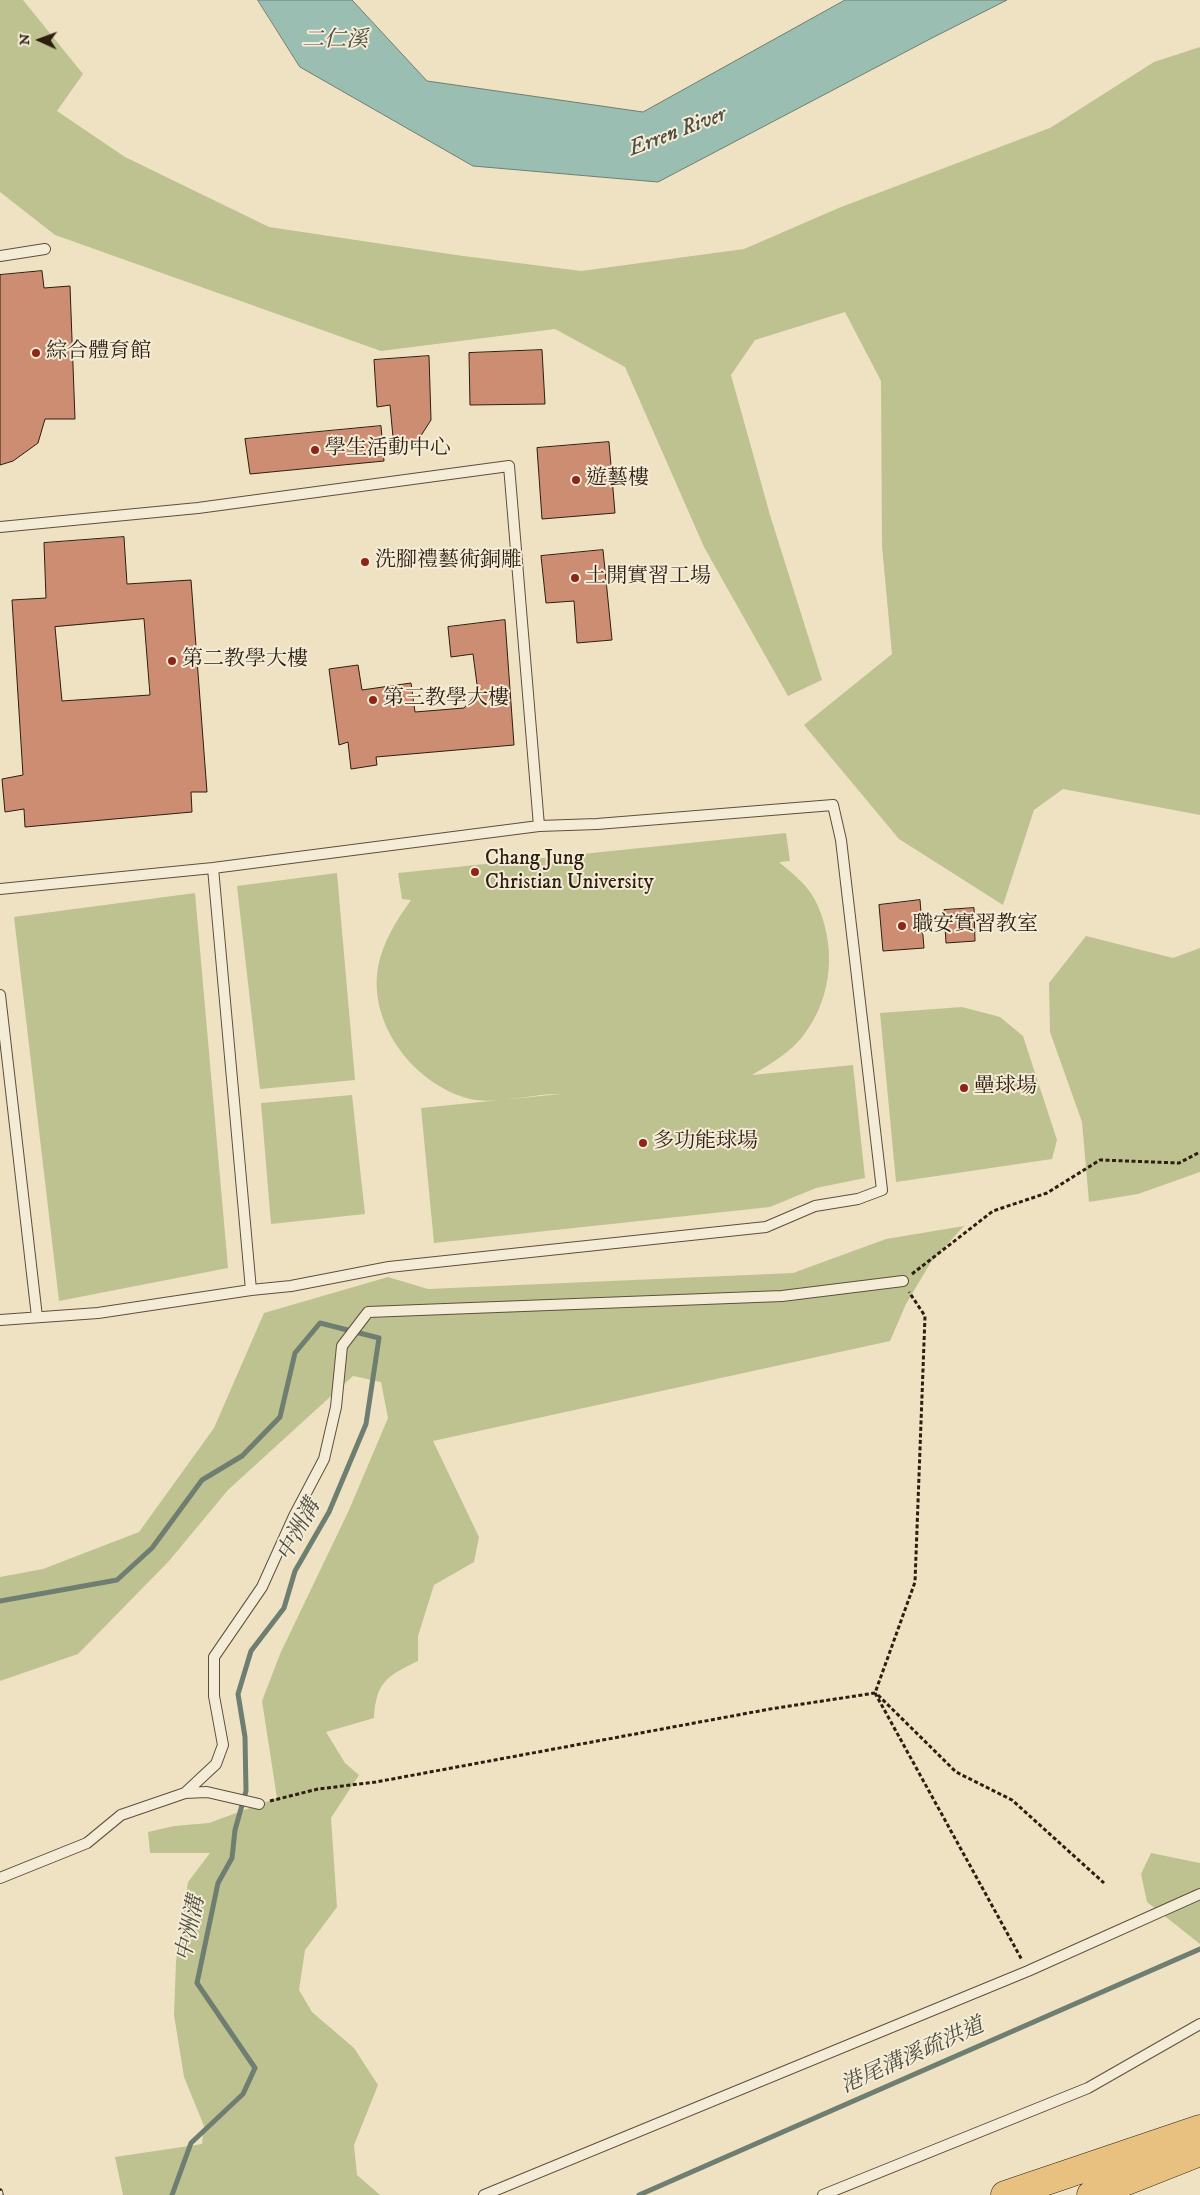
<!DOCTYPE html>
<html>
<head>
<meta charset="utf-8">
<style>
  body { margin:0 }
  #map { position:relative; width:1200px; height:2195px; overflow:hidden; background:#efe2c2; font-family:"IM FELL DW Pica",serif }
  canvas { display:block }
  .north { position:absolute; left:15px; top:15px; width:50px; height:50px; -webkit-text-stroke:4px #f5ecd7; paint-order:stroke; rotate:272deg; font-size:14px; font-weight:700; line-height:20px; text-align:center; color:#2d1e10 }
  .north::after { content:''; display:block; margin:auto; width:18px; height:22px; background:#2d1e10; clip-path:polygon(50% 0,100% 100%,50% 72%,0 100%) }
</style>
</head>
<body>
<div id="map">
<canvas width="1200" height="2195"></canvas>
<div class="north">N</div>
</div>
<script>
const ctx = document.querySelector('canvas').getContext('2d');
ctx.lineJoin = 'round';
function fill(path, color) { ctx.fillStyle = color; ctx.fill(path, 'evenodd'); }
function strokePath(path, color, width, dash) { ctx.strokeStyle = color; ctx.lineWidth = width; ctx.lineCap = dash ? 'butt' : 'round'; ctx.setLineDash(dash || []); ctx.stroke(path); }
function drawText(font, color, halo, rows, align = 'center') {
  ctx.font = font + ' "IM FELL DW Pica","Noto Serif TC",serif'; ctx.lineWidth = 4; ctx.setLineDash([]); ctx.textBaseline = 'middle'; ctx.strokeStyle = halo; ctx.fillStyle = color; for (const [text, x, y, turn = 0] of rows) {
    ctx.save(); ctx.translate(x, y); ctx.rotate((+turn || 0) * Math.PI / 180); ctx.textAlign = isNaN(turn) ? turn : align; if (halo) ctx.strokeText(text, 0, 0); ctx.fillText(text, 0, 0); ctx.restore();
  }
}
const green = new Path2D(`
  M0,0h23l60,74 -26,37 68,46 144,70 187,28 125,16 163,-22 97,-42 209,-79 104,-66 46,-15v768l-137,-26 -29,21 -31,95 -104,-66 -95,-114 88,-71 -10,-108 -1,-165 -36,-69 -90,28 -24,35 39,140 52,165 -34,16 -84,-149 -79,-180 -70,-38 -174,22 -326,-116 -55,-43z
  M786,833l4,28 -11,1c13,11 27,22 35,36 23,44 20,98 -11,138 -12,16 -34,29 -51,39l101,-10 12,113 -49,10 -46,19 -336,36 -13,-135 140,-14c-26,-1 -67,11 -91,5 -55,-14 -102,-74 -92,-132 5,-25 18,-46 33,-67l-9,-1 -4,-26z
  M337,873l18,207 -95,9 -23,-203z
  M195,893l33,375 -169,33 -45,-384z
  M1086,936l87,22 27,-10v224l-62,22 -49,8 -7,-80 -32,-90 -1,-49z
  M962,1007l38,10 23,19 34,104 -5,19 -156,23 -16,-169z
  M352,1095l13,119 -94,10 -10,-121z
  M964,1226l-33,36 -25,42 -16,37 -457,100 46,96 -5,25 -40,23 -16,51v25c-31,15 -42,21 -44,57l-48,14 19,31 14,12 -28,43 6,89 -32,43 -6,40 13,22 42,36 24,37 -24,60 3,30 23,20h-257l-8,-38 87,-13 2,-18 -20,-49 -10,-62 2,-54 12,-79 22,-29h-60l-2,-21 26,-6 35,-3 68,-25 -15,-97 18,-47 69,-144 39,-92 -7,-36 -28,-6 -125,114 -59,71 -91,93 -78,27v-104l43,-8 96,-37 75,-104 50,-115 124,-36 40,12 365,-16 93,-34z
  M1151,1853l49,10v81l-53,-42 -6,-28z`);
const water = new Path2D(`
  M258,0h94l75,81 216,31 202,-112h162l-77,39 -272,143 -185,-16 -173,-99z`);
const stream = new Path2D(`
  M0,1601l117,-21 35,-32 50,-68 40,-24 38,-39 15,-64 25,-30 59,15 -13,86 -37,88 -34,59 -11,37 -33,43 -13,43 7,43 1,54 -11,39 -3,28 -14,25 -21,100 58,85 -12,26 -52,49 -19,52
  M639,2195l561,-246`);
const building = new Path2D(`
  M42,271l2,17 26,-2 5,133h-30l-7,24 -25,18 -13,4v-190z
  M542,350l3,54 -75,1 -1,-52z
  M429,356l2,64 -16,25 -21,3 -4,-43 -13,2 -3,-47z
  M381,426l3,35 -134,13 -5,-35z
  M609,442l6,71 -73,6 -5,-71z
  M124,537l3,47 64,-4 16,212h-16l1,20 -167,15 -1,-18 -19,3 -3,-33 21,-4 -11,-175 34,-2 -2,-55zM144,619l6,76 -88,6 -7,-74z
  M603,550l9,90 -35,3 -3,-42 -28,2 -5,-47z
  M505,620l9,125 -138,12 1,8 -26,4 -3,-27 -9,3 -10,-76 29,-4 4,25 49,-7 4,29 49,-4 14,-16 -5,-38 -22,3 -3,-30z
  M920,900l4,48 -41,3 -4,-46z
  M974,908l1,33 -29,2 -2,-33z`);
const path = new Path2D(`
  M912,1274l81,-63 54,-18 53,-33 79,3 21,-11
  M875,1693l147,267
  M878,1695l78,77 56,28 92,83
  M270,1801l48,-12 58,-7 394,-73 105,-16 40,-111 10,-266 -16,-24`);
const service = new Path2D(`
  M0,256l45,-7
  M0,527l198,-19 311,-42 30,360
  M213,868l38,422
  M0,889l213,-21 326,-42 58,-2 236,-19 8,35 41,350 -24,9 -43,7 -49,21 -377,40 -98,19 -40,4 -153,23 -98,7
  M0,995l37,322
  M185,1793l31,-29 7,-19 -9,-49v-39l48,-70 32,-71 30,-57 12,-52 6,-61 26,-34 414,-16 121,-15
  M0,1878l87,-35 34,-28 64,-22 22,-1 52,12
  M484,2195l544,-224 172,-77
  M823,2195l265,-107 112,-64`);
const motorway = new Path2D(`
  M1005,2195l195,-66
  M1091,2195l109,-43`);
const rail = new Path2D(`
  M0,2191l1,4`);
const markers = [
  [36,353,5,"#8f2418"],
  [315,450,5,"#8f2418"],
  [576,480,5,"#8f2418"],
  [365,562,5,"#8f2418"],
  [575,578,5,"#8f2418"],
  [172,661,5,"#8f2418"],
  [373,700,5,"#8f2418"],
  [475,872,5,"#8f2418"],
  [902,926,5,"#8f2418"],
  [964,1088,5,"#8f2418"],
  [643,1143,5,"#8f2418"]
];
const poiNames = [
  ["綜合體育館",46,353],
  ["學生活動中心",325,450],
  ["遊藝樓",586,480],
  ["洗腳禮藝術銅雕",375,562],
  ["土開實習工場",585,578],
  ["第二教學大樓",182,661],
  ["第三教學大樓",383,700],
  ["Chang Jung",485,860],
  ["Christian University",485,884],
  ["職安實習教室",912,926],
  ["壘球場",974,1088],
  ["多功能球場",653,1143]
];
const waterNames = [
  ["二仁溪",335,41],
  ["Erren River",678,133,-21],
  ["中洲溝",300,1531,-62],
  ["中洲溝",192,1929,-78],
  ["港尾溝溪疏洪道",913,2057,-24]
];
fill(green, '#bec290');
fill(water, '#9abeb2');
strokePath(water, '#6e7e71', 1);
strokePath(stream, '#6e7e71', 5);
fill(building, '#cd8d72');
strokePath(building, '#2d1e10', 1);
strokePath(service, '#5e4f3c', 12);
strokePath(motorway, '#2d1e10', 29);
strokePath(path, '#2d1e10', 3, [4, 2.5]);
strokePath(service, '#f5ecd7', 10);
strokePath(motorway, '#e8c181', 28);
strokePath(rail, '#2d1e10', 5.5);
strokePath(rail, '#f5ecd7', 4, [11]);
for (const [x, y, r, color] of markers) { const dot = new Path2D(); dot.arc(x, y, r, 0, 2 * Math.PI); ctx.fillStyle = color; ctx.fill(dot); strokePath(dot, '#f5ecd7', 2); }
drawText('21px', '#2d1e10', '#f5ecd7', poiNames, 'left');
drawText('italic 22px', '#4e4e41', '#f5ecd7', waterNames);
</script>
</body>
</html>
